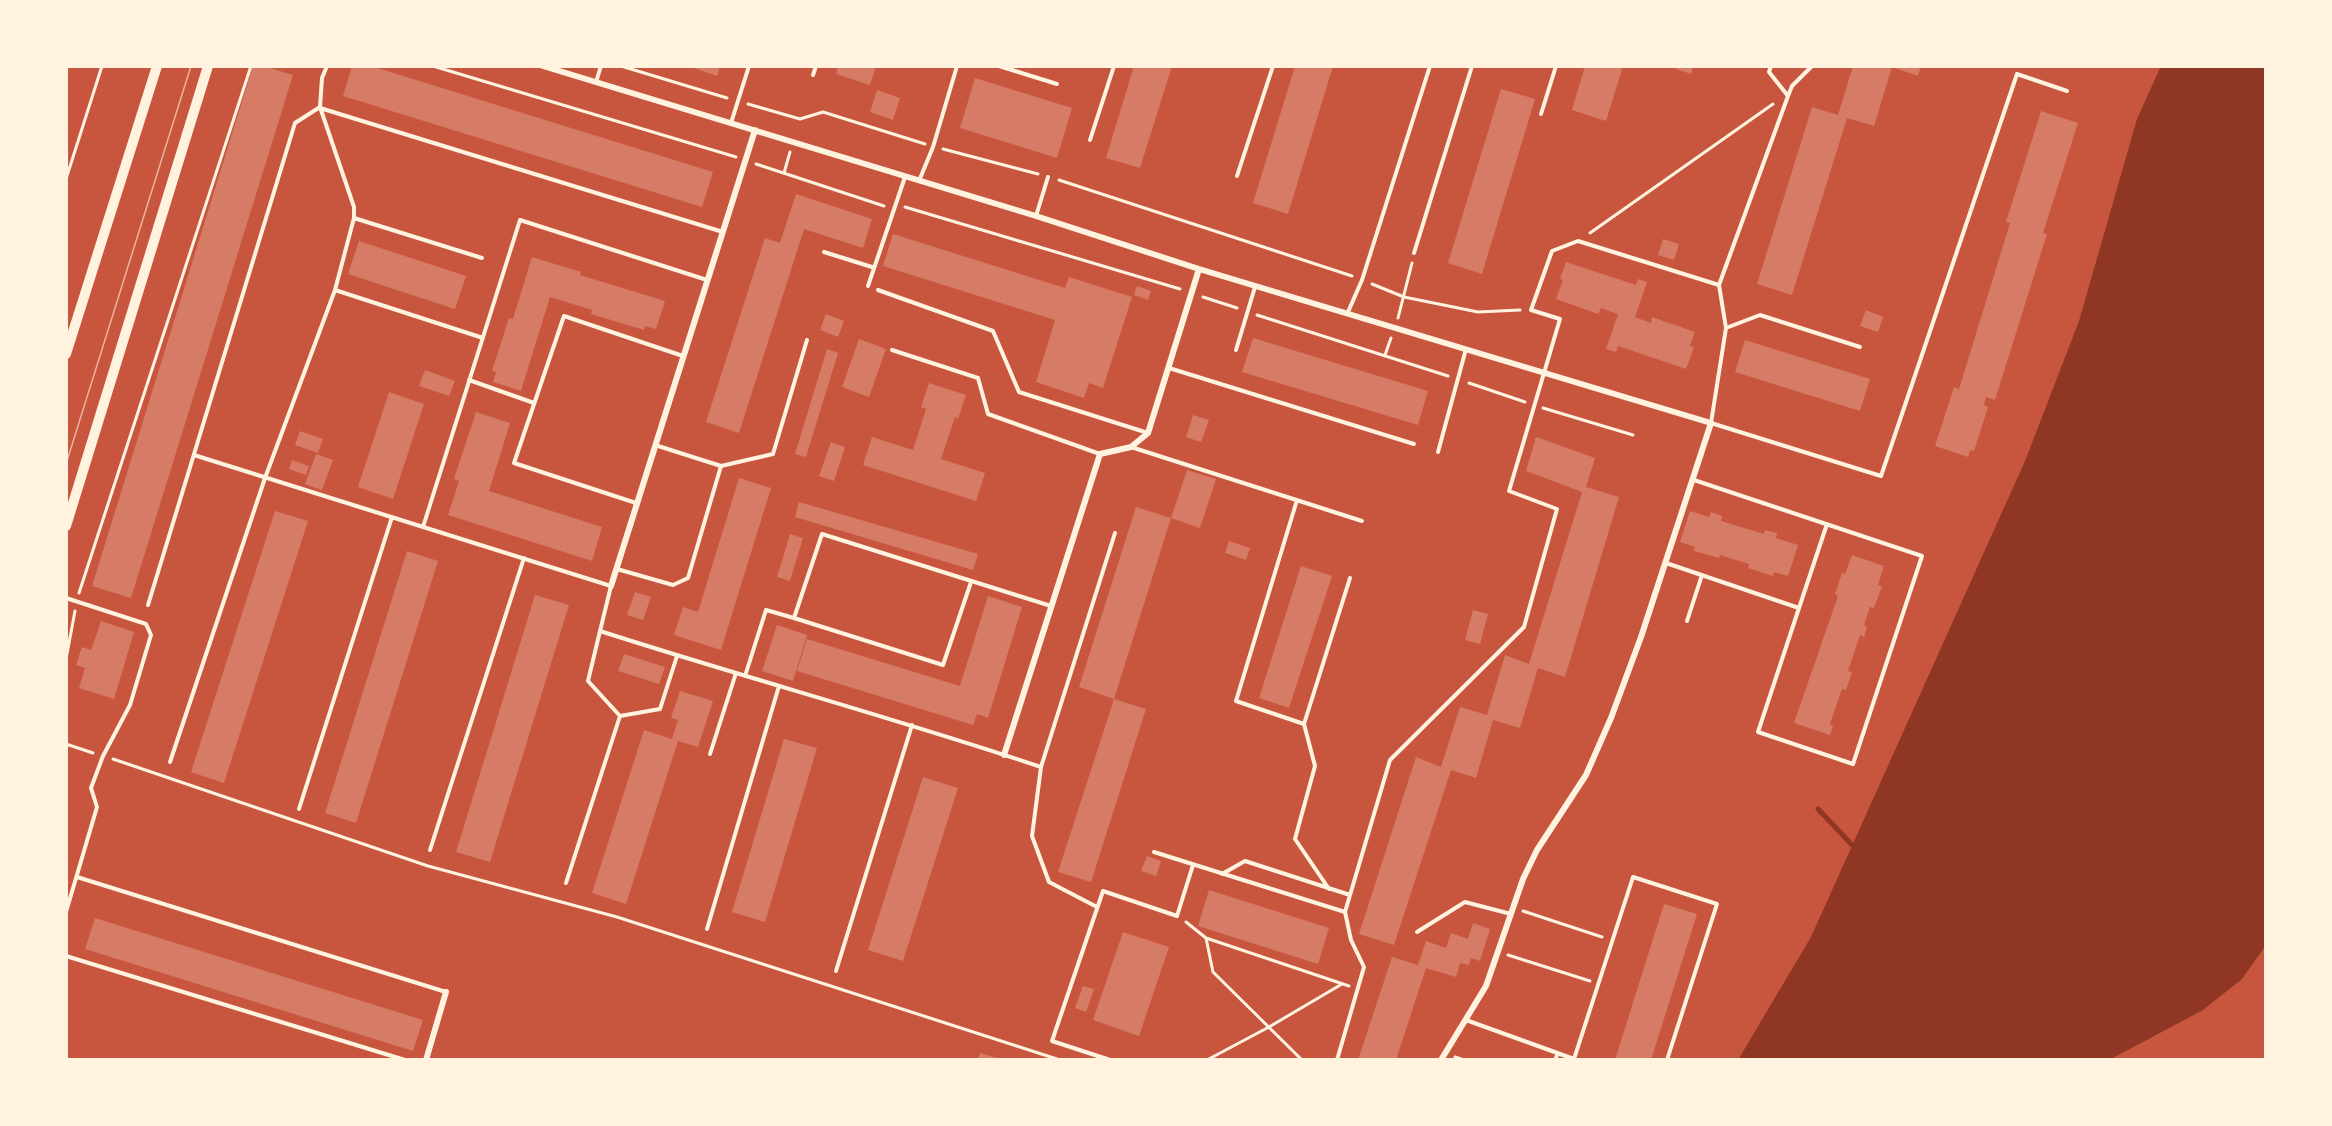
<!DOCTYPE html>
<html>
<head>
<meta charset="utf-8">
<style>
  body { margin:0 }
  #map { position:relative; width:2332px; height:1126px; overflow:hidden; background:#c8553d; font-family:Overpass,sans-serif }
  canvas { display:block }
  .frame { position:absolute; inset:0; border:68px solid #fff3e0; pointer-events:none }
</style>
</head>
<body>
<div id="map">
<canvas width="2332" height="1126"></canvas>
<div class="frame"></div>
</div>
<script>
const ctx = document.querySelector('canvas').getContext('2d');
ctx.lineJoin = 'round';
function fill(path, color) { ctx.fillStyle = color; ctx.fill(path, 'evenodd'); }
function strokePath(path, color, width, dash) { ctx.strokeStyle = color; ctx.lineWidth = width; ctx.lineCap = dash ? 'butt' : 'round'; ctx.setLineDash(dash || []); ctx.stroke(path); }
const water = new Path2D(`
  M2161,66h105v879l-24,34 -39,31 -94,50h-371l73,-123 214,-476 54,-140 58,-202z`);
const stream = new Path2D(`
  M1818,809l38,40`);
const building = new Path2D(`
  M253,66h10l30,9 -162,523 -39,-12z
  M352,66h19l342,106 -11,35 -359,-111z
  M688,66h32l-3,10z
  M838,66h38l-6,19 -34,-11z
  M1134,66h38l-32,102 -34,-10z
  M1295,66h38l-45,148 -35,-11z
  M1585,66h38l-17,55 -34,-11z
  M1677,66h16l-2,8 -15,-5z
  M1853,66h68l-3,10 -26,-9 -18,59 -27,-8 -55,177 -35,-11 55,-177 26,8z
  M975,78l97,30 -15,50 -97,-30z
  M1501,89l34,10 -53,175 -34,-11z
  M877,90l23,8 -7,22 -23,-8z
  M2041,111l37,12 -35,110 4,1 -52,166 -9,-3 -2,8 4,2 -14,44 -4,-1 -2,7 -33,-11 19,-59 5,2 51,-166 -4,-1z
  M796,194l76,25 -9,29 -59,-19 -65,204 -33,-11 59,-184 15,5z
  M893,234l172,54 4,-11 63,20 -29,91 -14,-5 -5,15 -48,-16 19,-62 -172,-54z
  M1663,239l16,5 -5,16 -16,-5z
  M359,241l107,35 -11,33 -107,-35z
  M532,257l49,15 -1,3 85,26 -9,28 -11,-3 -1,4 -53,-16 1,-4 -42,-13 -29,94 -28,-9 3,-10 -4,-1 17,-53 4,1z
  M1566,262l70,23 2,-6 9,3 -12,35 16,6 1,-6 43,15 -5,14 4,1 -8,22 -68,-23 -2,6 -10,-3 12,-35 -17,-6 -3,6 -42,-15 7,-19 -3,-1z
  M1137,286l14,5 -3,9 -14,-5z
  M1866,310l17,7 -5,15 -18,-6z
  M826,314l18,7 -6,16 -18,-7z
  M1253,338l175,53 -10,34 -176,-53z
  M859,339l27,10 -17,48 -27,-10z
  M1745,340l125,39 -10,32 -125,-39z
  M827,349l11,4 -32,104 -11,-3z
  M425,370l30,11 -6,15 -30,-10z
  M929,383l37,12 -8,24 -3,-2 -14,42 44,14 -9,28 -113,-36 9,-28 41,13 13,-41 -5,-2z
  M389,392l35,12 -31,95 -35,-12z
  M476,412l34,11 -21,68 113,36 -10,34 -144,-46 11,-34 -5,-2z
  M1193,415l16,5 -8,22 -15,-5z
  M300,431l23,8 -5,14 -23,-8z
  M1536,437l59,21 -9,29 33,10 -54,180 -27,-9 -18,60 -27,-8 -17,58 -25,-8 -57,175 -35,-11 57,-177 25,10 19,-60 27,8 18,-60 24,9 53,-172 -56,-21z
  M831,442l14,5 -11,34 -15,-5z
  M316,454l17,6 -11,30 -17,-6z
  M292,460l17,6 -3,9 -17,-6z
  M1187,470l29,9 -16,49 -29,-10z
  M739,478l32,10 -50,162 -47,-15 9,-28 15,5z
  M799,502l179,52 -5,16 -178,-53z
  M1136,507l35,11 -57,181 -35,-12z
  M275,511l33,10 -84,262 -33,-11z
  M1690,511l19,6 2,-5 11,4 -1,5 43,13 1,-4 12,3 -1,5 22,7 -10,31 -14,-4 -1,4 -25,-8 1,-4 -29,-9 -1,3 -25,-7 1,-4 -15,-5z
  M790,534l13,4 -13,43 -13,-4z
  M1229,541l21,7 -4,12 -21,-7z
  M407,551l31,10 -82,262 -31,-10z
  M1852,555l32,11 -6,19 4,1 -8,22 -4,-1 -6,18 3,2 -3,10 -4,-2 -12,36 4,1 -6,18 -4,-1 -12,35 3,2 -3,9 -36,-12 44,-127 -3,-2 7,-21 3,1z
  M1301,566l31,10 -43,132 -30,-10z
  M635,592l16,5 -8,23 -16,-5z
  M535,595l34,10 -79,257 -34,-10z
  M988,596l34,11 -34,111 -11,-4 -4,11 -176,-54 10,-32 153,47z
  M1473,610l15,4 -8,30 -15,-4z
  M101,621l33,11 -20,67 -35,-11 6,-20 -9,-3 6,-18 9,3z
  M777,625l30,10 -14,46 -31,-10z
  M624,654l41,13 -6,17 -41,-13z
  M680,691l33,10 -15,46 -20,-6 -52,163 -34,-11 52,-163 28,9 6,-19 -7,-2z
  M1114,699l32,10 -55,173 -33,-10z
  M784,739l33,9 -52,174 -33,-10z
  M923,777l35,11 -55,173 -35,-11z
  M1147,856l14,5 -5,15 -15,-5z
  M1209,890l120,38 -11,36 -120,-38z
  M1664,904l33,10 -46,146h-36z
  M95,918l328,102 -10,31 -328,-102z
  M1473,923l17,6 -10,32 -9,-3 -2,7 -9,-2 -4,14 -30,-9 -30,92h-38l34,-103 26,8 8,-24 20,7 5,-15 17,6z
  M1123,932l46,15 -30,89 -46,-16z
  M1083,986l11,3 -8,23 -11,-4z
  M980,1053l21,6v1h-23z`);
const path = new Path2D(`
  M433,66l303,91
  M621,66l106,32
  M748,104l52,15 23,-7 102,32
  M943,149l95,25
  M756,164l128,42
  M784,173l6,-21
  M66,179l36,-113
  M1059,180l293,96
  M905,207l275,82
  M1590,233l183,-129
  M1372,284l32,13 74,15 42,-2
  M1203,297l34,11
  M1257,315l191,61
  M1398,318l14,-55
  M1385,355l6,-17
  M1469,383l56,19
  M1543,408l90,27
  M79,593l172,-527
  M66,659l9,-48
  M66,744l27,9
  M113,759l315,107 189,51 443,143
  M1523,911l79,26
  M1186,922l20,16 143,48
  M1206,938l7,34 89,88
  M1508,955l82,26
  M1455,1057l9,3
  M1207,1060l62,-33 73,-43`);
const service = new Path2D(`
  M999,66l58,18
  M1771,66l-2,6 19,24
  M1812,66l-20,20 -4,10 -69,189 7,43 -15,95 170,53 136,-402 50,17
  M813,75l3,-9
  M596,82l5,-16
  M320,108l403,124
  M1541,114l15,-48
  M731,123l18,-57
  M1090,140l24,-74
  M1237,176l36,-110
  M919,181l14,-34 24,-81
  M1036,216l12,-39
  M354,218l128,40
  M824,252l48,15
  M1414,253l58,-187
  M868,286l37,-109
  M335,290l148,48
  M878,290l115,41 26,61 129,41
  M1348,312l14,-32 68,-214
  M1726,328l34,-13 100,32
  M892,350l86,28 10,36 112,40
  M1236,350l19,-63
  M1169,368l245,76
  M469,380l65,23
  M1131,447l231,74
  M1438,452l28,-103
  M194,455l417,131 -11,45c146,47 295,87 441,136l-9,69 17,46 48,25
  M721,466l52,-12 34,-114
  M1694,480l228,76 -69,208 -95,-32 41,-124
  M1297,500l-61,201 68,23 46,-146
  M636,503l-122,-40 50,-147 119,40
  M423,527l97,-307 187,60
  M1666,563l133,45 28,-84
  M617,569l56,16 15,-7 33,-112 -66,-21
  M66,598l80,26 5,11 -21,70 -27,51 -12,32 6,19 -31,105
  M148,605l147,-482 25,-16 2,-29 5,-12
  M794,618l149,47 28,-83
  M1687,621l15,-46
  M600,631l-12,50 32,35
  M745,676l21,-66 28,8 28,-84 229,72
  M1304,724l11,42 -20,73 34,50
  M710,754l26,-81
  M170,762l95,-284 70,-188 19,-72v-11l-34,-100
  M1041,767l74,-234
  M299,809l93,-292
  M430,850l94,-292
  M1154,852l191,60
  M1222,874l23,-13 105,34
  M77,877l369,115
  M566,883l54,-167 40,-7 17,-53
  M707,929l72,-243
  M1417,932l48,-30 46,12
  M66,956l339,104
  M836,971l76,-246
  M1466,1020l108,39
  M1574,1059l59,-182 84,27 -50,156
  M1110,1060l-58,-19 51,-150 74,25 16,-51
  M1337,1060l27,-93 -13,-27 -6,-28 45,-152 134,-133 33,-118 -48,-18 51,-172 -29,-9 21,-59 26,-10 141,44
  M1555,1060l3,-7`);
const minor = new Path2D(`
  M543,66l493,150 163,53 512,154 -70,214 -30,81 -25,57 -49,75 -14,29 -37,107 -45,74
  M611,586l144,-456
  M1004,755l96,-301 31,-7 17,-14 51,-164
  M426,1060l20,-68`);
const secondary = new Path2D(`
  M66,354l91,-288
  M66,526l142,-460`);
const tram = new Path2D(`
  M66,464l125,-398`);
fill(water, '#8f3625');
strokePath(stream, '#8f3625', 5);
fill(building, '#d67c66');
strokePath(path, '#fff3e0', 3);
strokePath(service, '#fff3e0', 4);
strokePath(minor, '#fff3e0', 6);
strokePath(secondary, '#fff3e0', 10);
strokePath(tram, '#e9b49f', 1.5);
</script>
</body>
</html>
